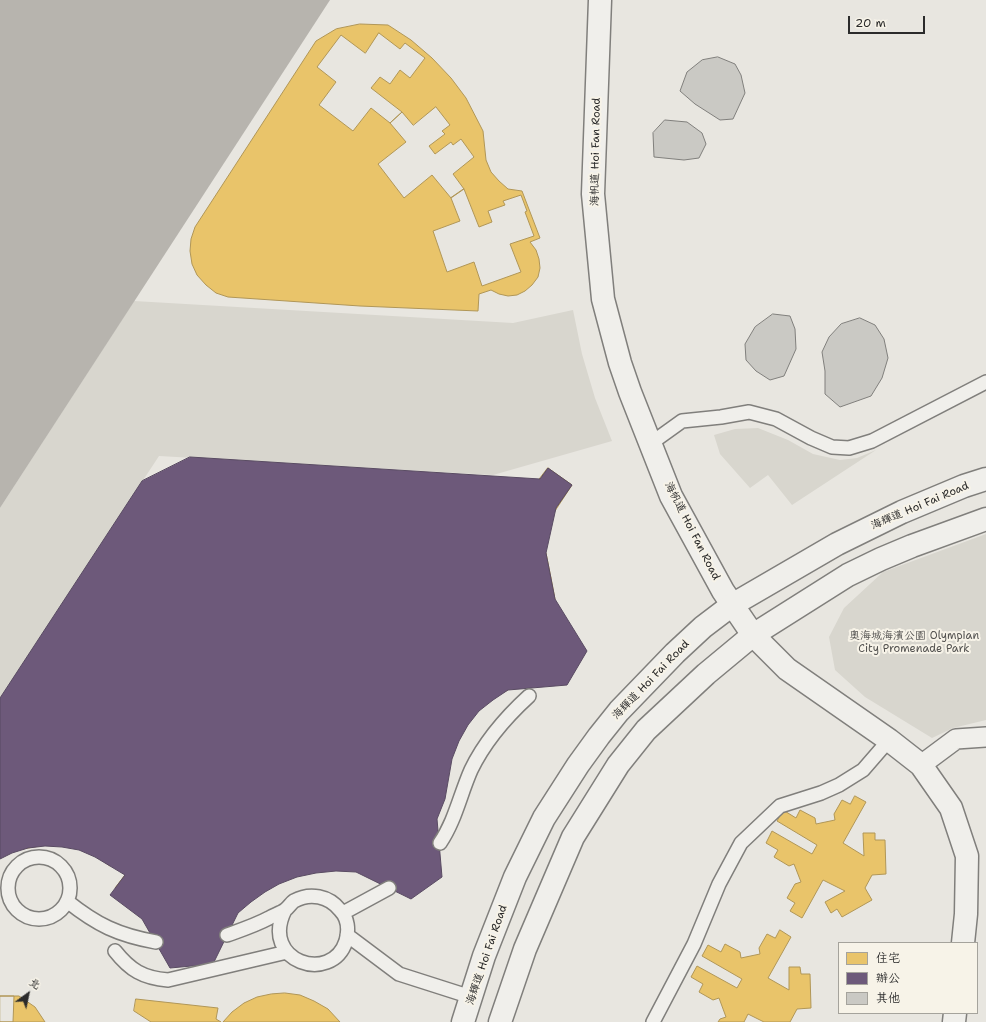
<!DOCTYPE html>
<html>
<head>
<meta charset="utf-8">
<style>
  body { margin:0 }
  #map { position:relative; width:986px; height:1022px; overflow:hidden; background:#e8e6e0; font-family:"Shantell Sans","LXGW WenKai TC",sans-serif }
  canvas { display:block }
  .legend { position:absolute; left:838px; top:942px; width:140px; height:72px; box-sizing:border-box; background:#f7f3e8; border:1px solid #a5a39c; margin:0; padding:5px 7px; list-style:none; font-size:12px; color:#2b2b2b }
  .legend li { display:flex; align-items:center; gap:8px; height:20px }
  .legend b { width:20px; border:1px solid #a5a39c }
  .north { position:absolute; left:8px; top:974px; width:40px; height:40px; -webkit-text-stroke:3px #f7f3e8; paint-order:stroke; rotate:33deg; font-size:11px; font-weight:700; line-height:16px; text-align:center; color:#2b2b2b }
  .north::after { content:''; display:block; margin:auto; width:14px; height:18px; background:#2b2b2b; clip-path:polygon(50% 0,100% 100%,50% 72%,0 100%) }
  .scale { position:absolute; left:848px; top:16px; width:77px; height:18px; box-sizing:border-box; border:2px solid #2b2b2b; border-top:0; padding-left:5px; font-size:12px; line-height:14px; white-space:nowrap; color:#2b2b2b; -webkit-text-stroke:3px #f7f3e8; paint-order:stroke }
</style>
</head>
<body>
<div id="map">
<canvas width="986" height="1022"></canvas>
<ul class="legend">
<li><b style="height:11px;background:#e9c46a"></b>住宅</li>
<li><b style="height:11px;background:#6d597a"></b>辦公</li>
<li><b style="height:11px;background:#cac9c4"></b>其他</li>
</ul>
<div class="north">北</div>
<div class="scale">20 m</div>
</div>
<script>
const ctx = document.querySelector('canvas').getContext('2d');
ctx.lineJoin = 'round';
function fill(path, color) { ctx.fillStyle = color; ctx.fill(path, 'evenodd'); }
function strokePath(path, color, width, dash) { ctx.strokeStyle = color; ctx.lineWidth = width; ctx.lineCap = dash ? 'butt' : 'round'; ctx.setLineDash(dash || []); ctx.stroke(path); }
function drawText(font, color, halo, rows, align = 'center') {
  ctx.font = font + ' "Shantell Sans","LXGW WenKai TC",sans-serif'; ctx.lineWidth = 4; ctx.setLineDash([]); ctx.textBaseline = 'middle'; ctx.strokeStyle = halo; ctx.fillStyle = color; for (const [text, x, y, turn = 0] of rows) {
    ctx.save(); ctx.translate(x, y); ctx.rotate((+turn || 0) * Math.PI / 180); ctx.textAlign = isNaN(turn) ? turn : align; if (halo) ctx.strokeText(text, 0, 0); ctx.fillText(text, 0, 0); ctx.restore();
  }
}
const green = new Path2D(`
  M134,301l379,22 60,-13 9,44 13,44 17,43 -119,34 -334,-19 -159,242v-190z
  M758,428l30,12 25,14 27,6 17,-2 19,-8 -84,55 -24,-30 -18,13 -30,-34 -6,-19 21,-6z
  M986,534v186l-33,8 -21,10 -67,-41 -30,-27 -6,-33 15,-29 39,-36z`);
const water = new Path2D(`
  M0,0h330l-330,508z`);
const homes = new Path2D(`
  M360,24l28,1 23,15 21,18 19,20 15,20 17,33 3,29 5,12 8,9 9,8 14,2 18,47 -10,4 6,8 3,9 1,9 -2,9 -6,8 -7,6 -8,4 -9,1 -9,-2 -8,-4 -12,4 -1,17 -118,-5 -132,-9 -12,-4 -10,-8 -9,-10 -5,-11 -2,-13 1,-12 4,-12 121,-186 20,-12z
  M379,33l21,16 5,-6 20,15 -15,20 -10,-8 -10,14 -10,-7 -9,11 31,24 -12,11 -19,-15 -18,23 -34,-26 17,-23 -19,-15 24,-32 24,18z
  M436,107l14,18 -8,6 3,3 -16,12 6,8 16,-12 2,3 8,-6 13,18 -21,17 11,15 -13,9 -19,-23 -28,23 -26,-34 28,-22 -16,-19 12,-11 11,13z
  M464,189l15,38 13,-5 -4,-11 17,-6 -2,-4 18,-6 6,16 -2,1 9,24 -24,8 11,28 -39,14 -8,-24 -27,10 -14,-41 27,-10 -9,-23z
  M548,468l24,17 -21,32 -8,-5 -3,5 -4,-2 -9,13h-3l1,7 5,-1 2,15 4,-1 2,6 8,-1 5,25 -32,5 -3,-14 3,-1 -1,-6 -7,1 1,6 -25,4 -1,-9 5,-1 -4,-18 -3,-1 -1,3 -14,-3 8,-44 13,2v2l3,1 11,-16 -5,-2 5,-8 21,13 -3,5 7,5 4,-7 -4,-2z
  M551,578l4,21 -10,2 1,6h-4l1,6 -6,1 1,6 8,4 5,-9 9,5 -2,4 10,5 -4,8 7,4 -5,12 -27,-14 -8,14 27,15 -6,10 -8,-4 -4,9 -10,-6 -2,5 -9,-5 5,-9 -8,-4 -6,2 2,6 -5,2 2,4 -5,3 4,9 -19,9 -14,-30 11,-5 2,4 7,-3 -4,-8 -5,2 -10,-22 8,-4 2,5 14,-6 4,2 3,-6 -4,-2 -2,-15 -6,1 -1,-9 23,-4 1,5 10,-1 -2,-9 -5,2 -2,-13z
  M449,649l10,23 -5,3 3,6 6,-2 -2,-4 14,-6 14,30 -23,11 -4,-8 -6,2 -1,-3 -14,6 -2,-4 -6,3 2,3 -6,14 4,2 -2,5 9,3 -15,37 -28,-11 11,-28 4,1 3,-7 -9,-4 -2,6 -23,-9 4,-8 5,2 6,-18 -2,-3 -2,2 -10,-9 33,-32 10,10 -2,1 2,3 17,-8 -2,-4z
  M61,764l50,10 -5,22 11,7 4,-6 9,6 -11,16 2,2 -5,7 -5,-4 -5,7 6,4 2,-3 14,9 -3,3 8,5 -13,18 -8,-5 -2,4 -20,-14 5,-8 -5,-3 3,-4 -5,-3 3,-4 -11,-8 -8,-2 -14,3 2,4 -6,2 1,4 -6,2 2,9 -23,4 -6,-30 14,-3 1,4 6,-2 -2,-6 -5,1 -2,-9 2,-1 -4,-19 12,-2 1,7 12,-3z
  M423,773l21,5 -3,10 5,1 -7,23 -9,-3 -1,6 -4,-2 -2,6 -5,-1 -2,6 4,7 9,-6 6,9 -4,3 7,9 -8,5 5,7 -11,8 -17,-25 -14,9 17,25 -10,7 -5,-7 -8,5 -6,-9 -4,2 -6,-8 9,-6 -5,-7h-7v5l-6,-1v5l-6,-1 -1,10h-21l1,-33 14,1 -1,4 7,1 1,-8h-6l2,-25h9v6l15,1 3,3 5,-3 -2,-4 5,-15 -6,-1 3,-9 24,7 -2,5 8,3 2,-7 -4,-1 5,-16 4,2z
  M290,794l5,13 -3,1 1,3 19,1v-5h9l-1,26 -5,-1 -1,8h6l1,-4 14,1 -1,33 -25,-1v-9h-6v-5l-15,-1v-4h-6l-1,3 -11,10 3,4 -5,4 6,7 -16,14 -20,-22 10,-9 2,2 6,-5 -6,-6 -4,3 -16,-18 7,-6 3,4 14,-12 -1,-4 -3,1 -4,-13z
  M0,796l3,13 2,-1 2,9 -6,2 2,6 5,-1 -1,-3 15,-3 6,30 -22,4 -2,-9 -4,1z
  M855,796l11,6 -23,41 21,13 -1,-23h12v7h10l1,34 -14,1 -7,13 7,12 -30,17 -5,-8 -6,4 -6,-11 20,-11 -22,-11 -21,38 -12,-7 5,-8 -8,-5 8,-14 6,-2 -7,-18 -5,2 -15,-9 4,-7 -12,-7 6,-12 40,23 5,-9 -40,-24 6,-11 13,8 4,-8 15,8 1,6 19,-4 -1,-6 8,-14 8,4z
  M207,857l16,19 -4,4 5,6 6,-5 -3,-2 11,-9 20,22 -17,15 -6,-7 -5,4 -3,-3 -4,4 -4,-4 -4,4v9l10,-1 1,10h-5l1,12h-9v9h-12l-2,-30 -16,1 1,30 -13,1 -1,-9 -9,1 -1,-11h-4l-1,-11h11v-8l-6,-5 -3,4 -5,-3 -3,4 -5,-4 -5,8 -19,-14 2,-4 -7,-6 13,-17 6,5 3,-3 13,9 -2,3 5,4 5,-6 -5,-4 15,-20 8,6 -4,4 13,9v4h7v-4l11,-10 -3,-4z
  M780,930l11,7 -23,41 21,12v-23h11l1,7h9l1,34 -14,1 -7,13h-26l-16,-8 -4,8h-26l2,-3 6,-2 -7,-19 -6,2 -14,-8 4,-8 -12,-7 6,-11 40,22 5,-9 -40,-23 6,-11 13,7 4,-8 15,8 1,6 19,-4 -1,-6 8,-14 8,4z
  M285,993l15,2 14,6 14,8 12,13h-117l9,-10 12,-9 13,-6 14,-3z
  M0,996h19l16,11 10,15h-45z
  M0,996h14l-1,26h-13z
  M136,999l82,9 -2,11 5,3h-70l-17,-11z`);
const offices = new Path2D(`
  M190,457l350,22 8,-11 24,17 -16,23 -10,45 9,46 32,52 -20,34 -59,5 -15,10 -14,11 -11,14 -9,16 -7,18 -7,40 -8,20 5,58 -31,22 -55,-27 -20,-1 -20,2 -19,4 -18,7 -14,8 -14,10 -13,11 -25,51 -43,4 -28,-49 -32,-24 15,-20 -30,-18 -16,-7 -17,-3 -17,-1 -17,2 -16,5 -12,6v-161l142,-217z`);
const building = new Path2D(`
  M718,57l17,7 6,11 4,18 -12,26 -13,1 -25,-16 -15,-13 7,-19 15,-12z
  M665,120l22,2 15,11 4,11 -7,14 -15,2 -30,-3 -1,-24z
  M773,314l17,2 5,13 1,20 -12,27 -14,4 -14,-9 -10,-11 -1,-16 10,-17z
  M860,318l15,7 9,14 4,19 -6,20 -11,18 -31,11 -15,-13v-23l-3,-19 7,-15 12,-13z`);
const service = new Path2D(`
  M650,444l32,-23 39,-4 28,-5 27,7 35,19 21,9 17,1 23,-7 114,-59
  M440,843c15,-22 20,-48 31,-73 14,-29 35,-53 58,-74
  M8 888a31 31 0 1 1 62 0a31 31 0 1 1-62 0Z
  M67,901c30,24 51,34 89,41
  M343,913l46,-25
  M227,935c14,-5 29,-10 42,-17 5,-3 12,-5 16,-8 4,-3 6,-7 9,-9 16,-9 35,-5 46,9 8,8 9,20 6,31 -14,44 -87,21 -61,-31
  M347,935l52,39 72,23
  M115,951c15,19 28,27 53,29l119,-28
  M653,1022l41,-78 25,-60 22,-41 39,-37 41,-13 18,-8 24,-15 26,-30`);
const pedestrian = new Path2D(`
  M921,765l35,-26 30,-2`);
const minor = new Path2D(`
  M600,0l-7,194 10,105 17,64 10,29 41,104 52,95 30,44 34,34 102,71 32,25 30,43 16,48 -1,58 -3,29
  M954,1022l1,-9`);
const tertiary = new Path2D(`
  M463,1022l21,-66 31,-79 29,-59 34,-53 21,-29 20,-25 56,-58 28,-26 29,-22 105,-61 65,-32 62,-26 22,-7
  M500,1022l25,-73 48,-112 45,-72 28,-35 60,-56 47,-39 95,-60 33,-16 31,-13 74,-27`);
const streetNames = [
  ["海帆道 Hoi Fan Road",596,152,-89],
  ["海輝道 Hoi Fai Road",920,506,-23],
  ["海帆道 Hoi Fan Road",692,531,63],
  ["海輝道 Hoi Fai Road",651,680,-46],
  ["海輝道 Hoi Fai Road",487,955,-71]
];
const parkNames = [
  ["奧海城海濱公園 Olympian",914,636],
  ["City Promenade Park",914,649]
];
fill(green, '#d8d6ce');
fill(water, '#b7b4ae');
fill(homes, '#e9c46a');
strokePath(homes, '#b09657', 1);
fill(offices, '#6d597a');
strokePath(offices, '#594b62', 1);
fill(building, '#cac9c4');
strokePath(building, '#807f7c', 1);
strokePath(service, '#807f7c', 16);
strokePath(pedestrian, '#807f7c', 22);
strokePath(minor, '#807f7c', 25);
strokePath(tertiary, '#807f7c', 25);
strokePath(service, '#f0efeb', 13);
strokePath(pedestrian, '#f0efeb', 19);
strokePath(minor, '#f0efeb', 22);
strokePath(tertiary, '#f0efeb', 22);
drawText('11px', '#2b2b2b', '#f7f3e8', streetNames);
drawText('11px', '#535250', '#f7f3e8', parkNames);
</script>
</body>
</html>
